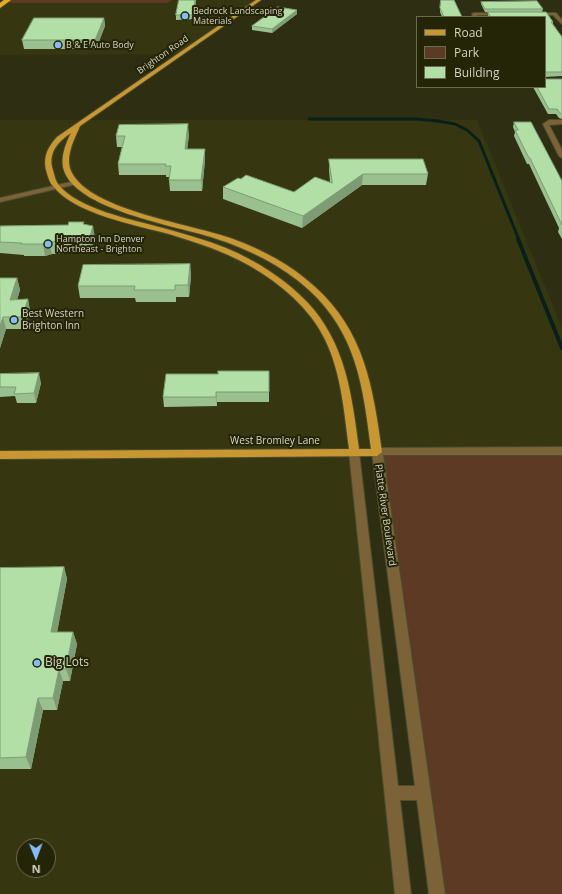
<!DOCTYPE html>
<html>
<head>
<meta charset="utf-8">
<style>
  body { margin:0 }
  #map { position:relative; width:562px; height:894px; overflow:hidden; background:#2e2f12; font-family:"Open Sans",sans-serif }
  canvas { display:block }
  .legend { position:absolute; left:416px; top:16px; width:130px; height:72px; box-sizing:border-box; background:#242507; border:1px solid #6a6b52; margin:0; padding:5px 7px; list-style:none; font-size:12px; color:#d2d3c2 }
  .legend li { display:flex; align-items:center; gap:8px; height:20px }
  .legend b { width:20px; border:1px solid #6a6b52 }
  .north { position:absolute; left:16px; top:838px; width:40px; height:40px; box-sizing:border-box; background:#242507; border:1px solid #6a6b52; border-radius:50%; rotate:179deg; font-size:11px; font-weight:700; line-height:16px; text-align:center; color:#d2d3c2 }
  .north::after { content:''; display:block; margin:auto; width:14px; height:18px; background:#85bbfb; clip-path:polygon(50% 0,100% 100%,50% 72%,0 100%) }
</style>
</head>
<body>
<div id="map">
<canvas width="562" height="894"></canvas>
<ul class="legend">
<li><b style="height:5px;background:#c89731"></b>Road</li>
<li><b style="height:11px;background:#5c3a24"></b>Park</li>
<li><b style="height:11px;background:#b2dfa5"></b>Building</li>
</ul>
<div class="north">N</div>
</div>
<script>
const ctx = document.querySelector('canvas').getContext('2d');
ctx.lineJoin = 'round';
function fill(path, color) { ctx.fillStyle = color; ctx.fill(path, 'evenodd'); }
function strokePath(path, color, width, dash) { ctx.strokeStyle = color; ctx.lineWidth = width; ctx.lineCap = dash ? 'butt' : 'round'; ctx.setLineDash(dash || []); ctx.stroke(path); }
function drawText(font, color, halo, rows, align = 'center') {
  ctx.font = font + ' "Open Sans",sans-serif'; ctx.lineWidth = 4; ctx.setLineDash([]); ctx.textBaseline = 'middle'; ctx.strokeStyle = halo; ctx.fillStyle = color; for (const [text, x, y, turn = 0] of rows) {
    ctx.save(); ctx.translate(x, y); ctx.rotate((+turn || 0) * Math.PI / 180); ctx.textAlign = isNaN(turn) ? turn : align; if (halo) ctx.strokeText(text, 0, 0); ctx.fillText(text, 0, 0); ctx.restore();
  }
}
const built = new Path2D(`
  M172,0h87l-79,54 -180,1v-49l4,-3h164z
  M0,120h477l85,208v120l-208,4 49,442h-403zM24,846h24v24h-24z`);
const green = new Path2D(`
  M8,0h164l-4,3h-163z
  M562,451v443h-125l-60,-442z`);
const streamFar1 = new Path2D(`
  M309,119h107l22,2 17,3 12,6 12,11 40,99`);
const stream = new Path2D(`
  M518,239l44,109`);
const minor = new Path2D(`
  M474,13h27l2,1 -2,1h-24v2h-4l-1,-3z
  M535,13h21l6,7v4l-9,-9h-20z
  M562,120v4l-13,1 13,25v8l-3,-2 -16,-32 6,-4z
  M75,181l2,1v2l-77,18v-4z
  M562,447v8h-179l62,439h-16l-12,-94h-17l11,94h-16l-46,-442 5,-4 5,4 39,334h17l-43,-334 5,-4z`);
const major = new Path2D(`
  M256,0h5l-181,126c-6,14 -16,32 -8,47 20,38 121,51 161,66 30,11 58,26 81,47 51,45 59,102 68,166l-5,4 -377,3v-8l349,-2c-6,-46 -9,-95 -38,-132 -22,-28 -53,-49 -85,-63 -18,-8 -38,-14 -57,-20 -33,-9 -95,-20 -116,-48 -4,-4 -5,-10 -7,-16 -3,-14 2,-23 11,-33zM71,133c-5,10 -10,22 -8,34 9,43 116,59 151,71 34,11 68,27 95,52 48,44 54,97 62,159h-12c-7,-53 -13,-105 -51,-146 -23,-24 -51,-42 -82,-55 -20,-8 -42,-14 -63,-20 -30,-8 -86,-19 -105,-44 -3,-4 -4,-11 -6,-17 -3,-16 7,-26 19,-34z`);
const highway = new Path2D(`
  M4,0h7l-11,8v-5z`);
const wall = new Path2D(`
  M179,0h17l-2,19 -18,1v-5z
  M441,0l21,17h-20l-2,-5z
  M481,2l62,7 -1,3h-57l-4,-8z
  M297,10v4l-25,19 -20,-3v-4z
  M488,12h58l7,10v2l9,13v39l-17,1v-60h-57z
  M104,18l1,8 -9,23h-72l-2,-9z
  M546,79h16v40l-3,-1 -3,-4h-8l-15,-27h12z
  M514,122l48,59v58l-4,-7 1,-4 -30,-64h-2l-13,-28 1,-4 -2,-5z
  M189,135l-2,14 18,11 -3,31h-32l-1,-11 1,-3h-4v-2h-47l-1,-11 4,-17h-5l-1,-11z
  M329,159l99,15 -2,11h-64l-60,43 -79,-29v-12l18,-8 53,13 36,-10 -1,-12z
  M84,225l11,13 -4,14 -39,2 -7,2h-21v-1l-24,-2v-27z
  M190,264l1,12 -2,21h-13v5h-40l-1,-4h-55l-2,-12z
  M0,278h17l3,12 -3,10 11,-1 2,12 -5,18h-19l-6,19z
  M269,371v31h-52v4l-53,1 -1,-10 55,-23z
  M0,374l41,9 -5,20h-19l-2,-7 -15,1z
  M64,567l3,12 -10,53h16l4,12 -7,37h-7l-6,29h-14l-12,59h-31v-201z`);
const shadedWall = new Path2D(`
  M195,0h1l-2,19 -1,-4z
  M297,10v4l-25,19v-4z
  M104,18l1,8 -9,23 -1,-9z
  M188,124l1,11 -3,25 -1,-11z
  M205,149v11l-3,31 -1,-11z
  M363,174l-1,11 -60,43 1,-12z
  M93,226l2,12 -4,14 -2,-12z
  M49,242l3,12 -7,2 -2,-12z
  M190,264l1,12 -2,21 -1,-12z
  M17,278l3,12 -7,22 -3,-12z
  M28,299l2,12 -5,18 -3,-12z
  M3,317l3,12 -6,19v-22z
  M39,373l2,10 -5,20 -2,-10z
  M216,392l1,10v4l-1,-9z
  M64,567l3,12 -12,65 -4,-12z
  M73,632l4,12 -7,37 -4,-12z
  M59,669l4,12 -6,29 -4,-12z
  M38,698l5,12 -12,59 -5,-12z`);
const building = new Path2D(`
  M179,0h16l-2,15h-17z
  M441,0h13l8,17h-18l-4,-9z
  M537,1l6,8h-58l-4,-7z
  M278,7l19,3 -25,19 -20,-3z
  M488,12h58l7,10h-2l11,15v35h-17v-55h-54z
  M34,18h70l-9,22h-73z
  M545,78l1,1h16v35l-2,-1 -3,-4h-8l-12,-22h8z
  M514,122h17l31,59v44l-32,-67h-1l-14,-28h3z
  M188,124l-3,25h20l-4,31h-32l2,-14h-6l1,-2h-48l7,-28h-9l3,-11z
  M329,159h94l5,15h-65l-60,42 -80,-29 15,-9 3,1 5,-4 48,17 21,-15 17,6z
  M69,222h15l-1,2 10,2 -4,14 -40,2 -6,2h-22l1,-1 -22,-1v-16l68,-1z
  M190,264l-2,21h-13v5h-41l1,-4h-57l5,-21z
  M0,278h17l-7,22 18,-1 -6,18h-19l-3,9z
  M218,371h51v21h-53v5h-53l3,-23h52z
  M39,373l-5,20 -20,1 2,-7h-16v-13z
  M64,567l-13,65h22l-7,37h-7l-6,29h-15l-12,59 -26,1v-190z`);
const markers = [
  [185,16,4,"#85bbfb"],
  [58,45,4,"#85bbfb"],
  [48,244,4,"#85bbfb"],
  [14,320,4,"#85bbfb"],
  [37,663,4,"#85bbfb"]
];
const farPoinames = [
  ["Bedrock Landscaping",193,11],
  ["Materials",193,21],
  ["B & E Auto Body",66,45],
  ["Hampton Inn Denver",56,239],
  ["Northeast - Brighton",56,249]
];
const farStreetnames = [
  ["Brighton Road",163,55,-35]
];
const poiNames = [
  ["Best Western",22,314],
  ["Brighton Inn",22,326]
];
const streetNames = [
  ["West Bromley Lane",275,441],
  ["Platte River Boulevard",385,515,82]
];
const nearPoinames = [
  ["Big Lots",45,663]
];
fill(built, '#363711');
fill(green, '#5c3a24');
strokePath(streamFar1, '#072118', 3);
strokePath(stream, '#072118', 4);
strokePath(minor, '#4c4d32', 2);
strokePath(major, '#4c4d32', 2);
strokePath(highway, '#4c4d32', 2);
fill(minor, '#7b6337');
fill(major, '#c89731');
fill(highway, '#e7ac27');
fill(wall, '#99c08e');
fill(shadedWall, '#7d9c74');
fill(building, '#b2dfa5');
strokePath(building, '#7d9c74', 1);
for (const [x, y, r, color] of markers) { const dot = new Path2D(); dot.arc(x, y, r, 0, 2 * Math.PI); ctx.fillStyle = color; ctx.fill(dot); strokePath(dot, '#242507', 1.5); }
drawText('9px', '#d2d3c2', '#242507', farPoinames, 'left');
drawText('9px', '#d2d3c2', '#242507', farStreetnames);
drawText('10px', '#d2d3c2', '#242507', poiNames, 'left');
drawText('10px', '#d2d3c2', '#242507', streetNames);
drawText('12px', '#d2d3c2', '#242507', nearPoinames, 'left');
</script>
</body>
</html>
